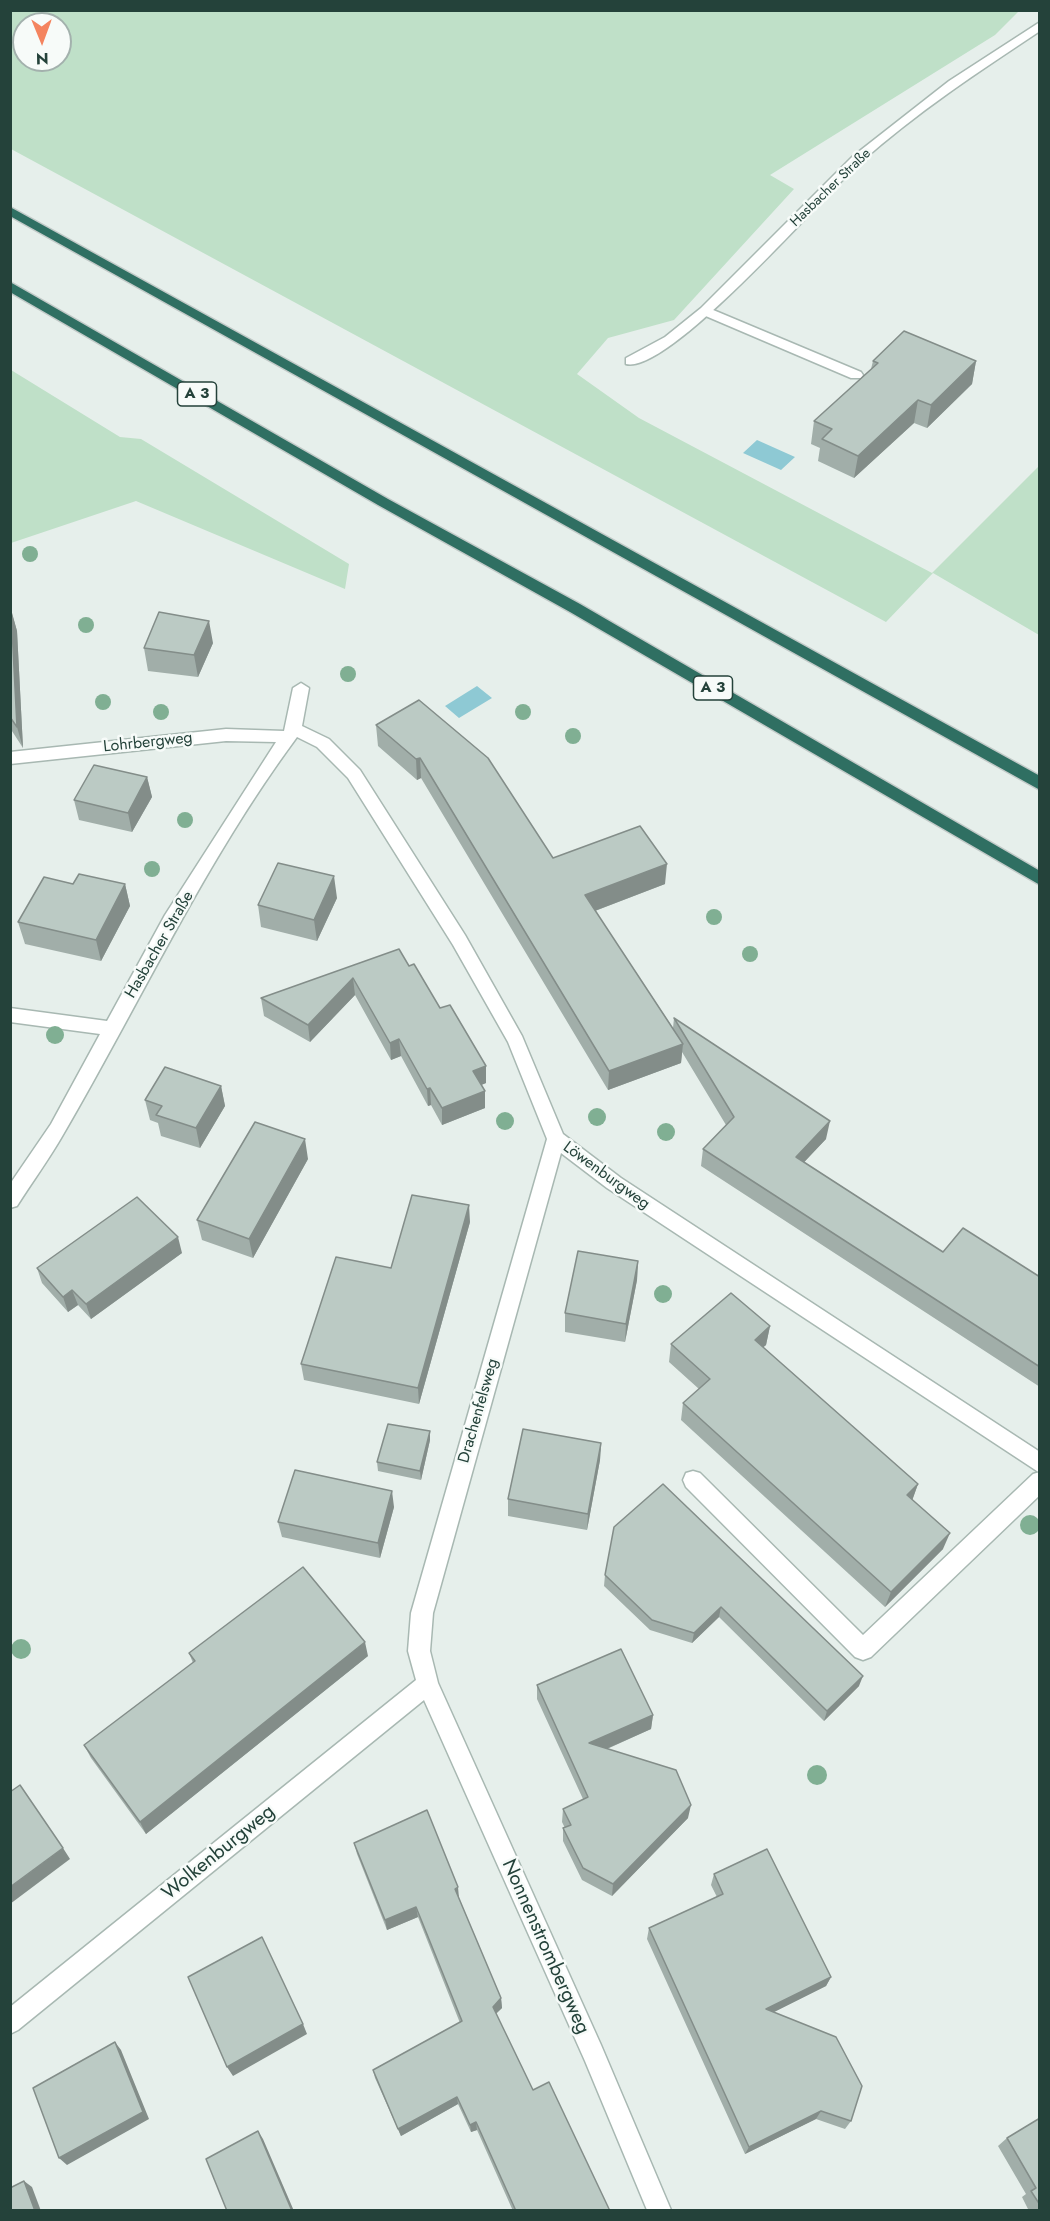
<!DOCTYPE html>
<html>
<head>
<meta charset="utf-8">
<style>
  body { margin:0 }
  #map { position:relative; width:1050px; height:2221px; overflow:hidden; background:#e6efeb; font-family:Jost,sans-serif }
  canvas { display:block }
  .frame { position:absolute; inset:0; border:12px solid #24423a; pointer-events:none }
  .north { position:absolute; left:12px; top:12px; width:60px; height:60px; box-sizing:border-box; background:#f7fbf9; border:2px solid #a3b1ad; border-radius:50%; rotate:179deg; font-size:16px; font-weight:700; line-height:24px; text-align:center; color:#24423a }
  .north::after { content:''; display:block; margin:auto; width:21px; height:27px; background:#f4845f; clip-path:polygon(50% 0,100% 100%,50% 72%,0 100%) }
</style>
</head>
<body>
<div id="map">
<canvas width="1050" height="2221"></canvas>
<div class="frame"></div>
<div class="north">N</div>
</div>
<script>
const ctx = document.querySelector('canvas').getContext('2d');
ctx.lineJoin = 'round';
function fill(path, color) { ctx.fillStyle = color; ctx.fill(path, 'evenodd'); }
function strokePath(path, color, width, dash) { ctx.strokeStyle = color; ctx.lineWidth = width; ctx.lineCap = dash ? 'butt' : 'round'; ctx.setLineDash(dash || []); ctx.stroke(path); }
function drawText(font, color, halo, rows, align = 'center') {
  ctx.font = font + ' Jost,sans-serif'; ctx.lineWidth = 5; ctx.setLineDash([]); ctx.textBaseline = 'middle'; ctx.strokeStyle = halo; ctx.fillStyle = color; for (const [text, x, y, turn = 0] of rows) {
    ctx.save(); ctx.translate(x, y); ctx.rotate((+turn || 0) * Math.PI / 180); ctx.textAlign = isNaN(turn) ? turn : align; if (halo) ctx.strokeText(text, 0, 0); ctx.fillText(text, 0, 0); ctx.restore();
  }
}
const green = new Path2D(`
  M10,11h1009l-24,24 -225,140 24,14 -120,131 -66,18 -31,36 62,44 293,155 107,-107v169l-106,-62 -47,49 -875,-473zM24,24h36v36h-36z
  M11,370l109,67 21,2 208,125 -4,25 -209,-88 -125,42z`);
const water = new Path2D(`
  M757,440l38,17 -14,13 -38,-17z
  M477,686l15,12 -33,20 -14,-12z`);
const lane = new Path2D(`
  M706,307l155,65 2,3 -2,3h-10l-150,-64 -2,-3z
  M693,1471l7,2 163,162 170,-161 7,-2v23l-169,162 -8,3 -8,-3 -169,-170 -3,-7 3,-7z`);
const street = new Path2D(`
  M1040,22v9c-62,41 -124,82 -179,131 -37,33 -192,213 -235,202v-6l39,-21 36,-29 151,-151 97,-76z
  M301,683l8,5 -7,38 27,13 31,31 105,165 57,101 41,98 58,44 419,274v21l-433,-285 -46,-35 -128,460 -3,38 8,32 163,362 70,165h-24l-62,-149 -161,-361 -406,330 -8,4v-27l406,-327 -8,-29 3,-38 136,-474 -39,-97 -55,-97 -105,-167 -31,-31 -20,-10c-92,124 -156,264 -233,396 -14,25 -32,49 -47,73l-7,2v-24l41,-60 49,-90 -90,-12v-14l97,13 58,-106 111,-173 -50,-1 -216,23v-12l216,-23 58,2 9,-43z`);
const highway = new Path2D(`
  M10,207l1030,569v14l-1030,-574z
  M10,282l378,217 192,105 460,267v14l-470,-273 -192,-107 -368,-213z`);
const trees = [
  [30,554,8],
  [86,625,8],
  [348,674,8],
  [103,702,8],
  [161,712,8],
  [523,712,8],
  [573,736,8],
  [185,820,8],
  [152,869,8],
  [714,917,8],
  [750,954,8],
  [55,1035,9],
  [597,1117,9],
  [505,1121,9],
  [666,1132,9],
  [663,1294,9],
  [1030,1525,10],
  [21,1649,10],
  [817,1775,10]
];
const wall = new Path2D(`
  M873,361h103l-4,23 -45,44 -13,-5 -60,55 -36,-17 2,-13 -9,-4 3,-23 57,-52z
  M10,607l7,24 6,117 -13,-20z
  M213,643l-15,34 -50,-6 -4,-23z
  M376,725l177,133 112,26 -70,27 78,117 1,-10 152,121 -22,23 139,90 97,25v110l-339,-221 2,-17 23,-24 -44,-73 -1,11 -73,27 -187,-312 -4,2 -39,-34z
  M147,777l5,20 -20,35 -53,-12 -5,-20z
  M73,884h52l5,22 -29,55 -76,-17 -7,-22z
  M337,898l-20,43 -56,-14 -3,-22z
  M409,966l31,42 46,58v17l-5,2 4,6v17l-43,17 -11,-20 -3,1 -27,-50 -10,4 -36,-65 -45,47 -46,-26 -3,-18z
  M221,1086l4,20 -25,42 -39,-12 -3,-13 -8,-3 -5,-20z
  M308,1159l-55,99 -51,-18 -5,-20z
  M470,1222l-51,182 -115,-24 -3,-16 90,-96z
  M182,1253l-91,66 -13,-14 -10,7 -26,-29 -5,-15z
  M638,1261l-1,19 -12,62 -60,-10v-19z
  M770,1326l-4,19 -3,2 155,137 -6,16 31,49 -58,58 -204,-187 2,-17 16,-14 -30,-27 2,-18z
  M430,1440l-9,40 -43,-9 -1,-9z
  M601,1443l-1,17 -13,70 -79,-14v-17z
  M394,1507l-14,51 -98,-21 -4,-15z
  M614,1527l245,159 -35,35 -105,-104 -27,26 -42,-13 -46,-44 1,-11z
  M189,1653l179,3 -222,178 -55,-76 -7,-13 109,-82z
  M537,1685l116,30 -2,14 -44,20 81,69 -76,78 -30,-16 -19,-39v-13h2l-3,-6 1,-13 20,-10 -46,-100z
  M354,1843l105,55 42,100 1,10 -6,6 37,76 77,121h-97l-36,-81 -6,2 -13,-28 -57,32 -26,-58 -2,-8 87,-47 -42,-106 -31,13 -30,-76z
  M714,1874l117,103 -5,9 -52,26 77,109 -6,8 -29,-10 -71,35 -98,-215 2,-11 68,-31 -6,-12z
  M1040,2118v93h-11l-7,-14 4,-3 -28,-48 9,-8z`);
const shadedWall = new Path2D(`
  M976,361l-4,23 -45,44 4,-23z
  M918,400l-4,23 -60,55 4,-22z
  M11,609l6,22 6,117 -6,-21z
  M209,621l4,22 -15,34 -4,-22z
  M420,758l1,20 -4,2 -1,-21z
  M147,777l5,20 -20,35 -4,-19z
  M667,864l-2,20 -81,31 1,-20z
  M334,876l3,22 -20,43 -3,-21z
  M125,884l5,22 -29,55 -5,-21z
  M353,978l2,17 -45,47 -2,-17z
  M399,1039l2,17 -10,4 -1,-17z
  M683,1044l-2,19 -73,27 1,-19z
  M486,1066v17l-12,5 -1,-17z
  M221,1086l4,20 -25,42 -4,-20z
  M430,1088l1,17 -3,1 -1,-17z
  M485,1091v17l-43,17v-17z
  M830,1121l-4,18 -33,35 3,-17z
  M305,1139l3,20 -55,99 -4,-19z
  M469,1205l1,17 -51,182 -1,-16z
  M178,1237l4,16 -91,66 -5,-15z
  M638,1261l-1,19 -12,62 1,-18z
  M72,1290l6,15 -10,7 -5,-15z
  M770,1326l-4,19 -15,13 4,-18z
  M430,1431v9l-9,40 -1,-9z
  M601,1443l-1,17 -13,70 1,-16z
  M918,1484l-6,17 -5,-6z
  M392,1491l2,16 -14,51 -2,-15z
  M950,1533l-7,16 -58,58 6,-15z
  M721,1607l-2,10 -27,26 2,-10z
  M365,1642l3,14 -222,178 -6,-12z
  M863,1676l-4,10 -35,35 3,-10z
  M653,1715l-2,14 -63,28 1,-14z
  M691,1805l-3,13 -76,78 1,-12z
  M63,1848l7,11 -60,45v-17z
  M458,1887l1,11 -3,2 -1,-11z
  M416,1907l2,10 -31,13 -2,-10z
  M831,1977l-5,9 -64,32 4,-9z
  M501,1998l1,10 -9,8v-9z
  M303,2024l4,10 -74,42 -6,-9z
  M115,2042l6,8 28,69 -82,46 -8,-7z
  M457,2097l1,7 -57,32 -3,-7z
  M821,2111l-5,8 -71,35 4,-7z
  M476,2122l1,8 -6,2 -1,-7z
  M258,2131l5,8 31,72h-2z
  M24,2181l8,6 9,24h-6z`);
const building = new Path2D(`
  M904,331l72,30 -45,44 -13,-5 -60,56 -36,-17 10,-10 -18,-8 64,-58 -5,-2z
  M10,607l1,2 6,118 -7,-10z
  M159,612l50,9 -15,34 -50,-7z
  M419,700l69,58 65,100 87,-32 27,38 -82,31 98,149 -74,27 -189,-313 -4,1 -40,-34z
  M94,765l53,12 -19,36 -54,-13z
  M278,863l56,13 -20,44 -56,-15z
  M79,874l46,10 -29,56 -78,-18 26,-45 29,7z
  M399,949l10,17 5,-2 26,44 10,-3 36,61 -13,5 12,20 -43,17 -12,-20 -3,1 -28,-50 -9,4 -37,-65 -45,47 -47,-27z
  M674,1018l156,103 -34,36 147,95 20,-24 77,49v90l-337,-218 31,-32z
  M165,1067l56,19 -25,42 -40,-13 6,-9 -17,-6z
  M255,1122l50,17 -56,100 -52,-19z
  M412,1195l57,10 -51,183 -117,-24 35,-107 55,11z
  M137,1197l41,40 -92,67 -14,-14 -9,7 -26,-29z
  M578,1251l60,10 -12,63 -61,-11z
  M731,1293l39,33 -15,14 163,144 -11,11 43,38 -59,59 -208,-189 27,-24 -39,-35z
  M388,1424l42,7 -10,40 -43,-9z
  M523,1429l78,14 -13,71 -80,-15z
  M295,1470l97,21 -14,52 -100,-21z
  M663,1484l200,192 -36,35 -106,-104 -27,26 -42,-13 -47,-45 9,-48z
  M303,1567l62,75 -225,180 -56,-77 111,-84 -6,-8z
  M621,1649l32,66 -64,28 87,27 15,35 -78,79 -30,-16 -20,-40 8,-3 -8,-16 25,-12 -51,-112z
  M20,1785l43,63 -53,39v-95z
  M427,1810l31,77 -3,2 46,109 -8,9 40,83 16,-8 61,129h-94l-40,-89 -6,3 -13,-28 -59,32 -25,-59 89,-49 -46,-114 -31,13 -31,-77z
  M767,1849l64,128 -65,32 70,28 26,49 -11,35 -30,-10 -72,36 -100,-219 74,-34 -9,-20z
  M262,1937l41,87 -76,43 -39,-90z
  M115,2042l28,70 -84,46 -26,-70z
  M1040,2118v87l-9,-14 5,-3 -29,-50z
  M258,2131l34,80h-65l-21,-52z
  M24,2181l11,30h-25v-23z`);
const farStreetnames = [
  ["Hasbacher Straße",831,188,-44]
];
const shields = [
  [197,394,39],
  [713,688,39]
];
const shieldNames = [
  ["A 3",197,394],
  ["A 3",713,688]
];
const streetNames = [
  ["Lohrbergweg",148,743,-6],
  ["Hasbacher Straße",160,945,-60],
  ["Löwenburgweg",606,1176,36],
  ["Drachenfelsweg",479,1411,-74]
];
const nearStreetnames = [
  ["Wolkenburgweg",219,1853,-39],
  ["Nonnenstrombergweg",545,1947,66]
];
fill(green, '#bfe0c8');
fill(water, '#8ec9d4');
strokePath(lane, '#a8b8b2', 3);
strokePath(street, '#a8b8b2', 3);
strokePath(highway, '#c2cac8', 3);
fill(lane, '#fff');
fill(street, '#fff');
fill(highway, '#2f6f62');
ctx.fillStyle = '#80af93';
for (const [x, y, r] of trees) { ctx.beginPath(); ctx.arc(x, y, r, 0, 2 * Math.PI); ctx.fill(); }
fill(wall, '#a1aea9');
fill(shadedWall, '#838d89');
fill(building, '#bbcac4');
strokePath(building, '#838d89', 1.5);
drawText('14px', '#24423a', '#f7fbf9', farStreetnames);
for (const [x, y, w] of shields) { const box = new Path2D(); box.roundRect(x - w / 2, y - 12, w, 24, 4.5); ctx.fillStyle = '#f7fbf9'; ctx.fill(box); strokePath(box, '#24423a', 1.5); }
drawText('bold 15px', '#24423a', null, shieldNames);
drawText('16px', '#24423a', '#f7fbf9', streetNames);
drawText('20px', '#24423a', '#f7fbf9', nearStreetnames);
</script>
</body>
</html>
